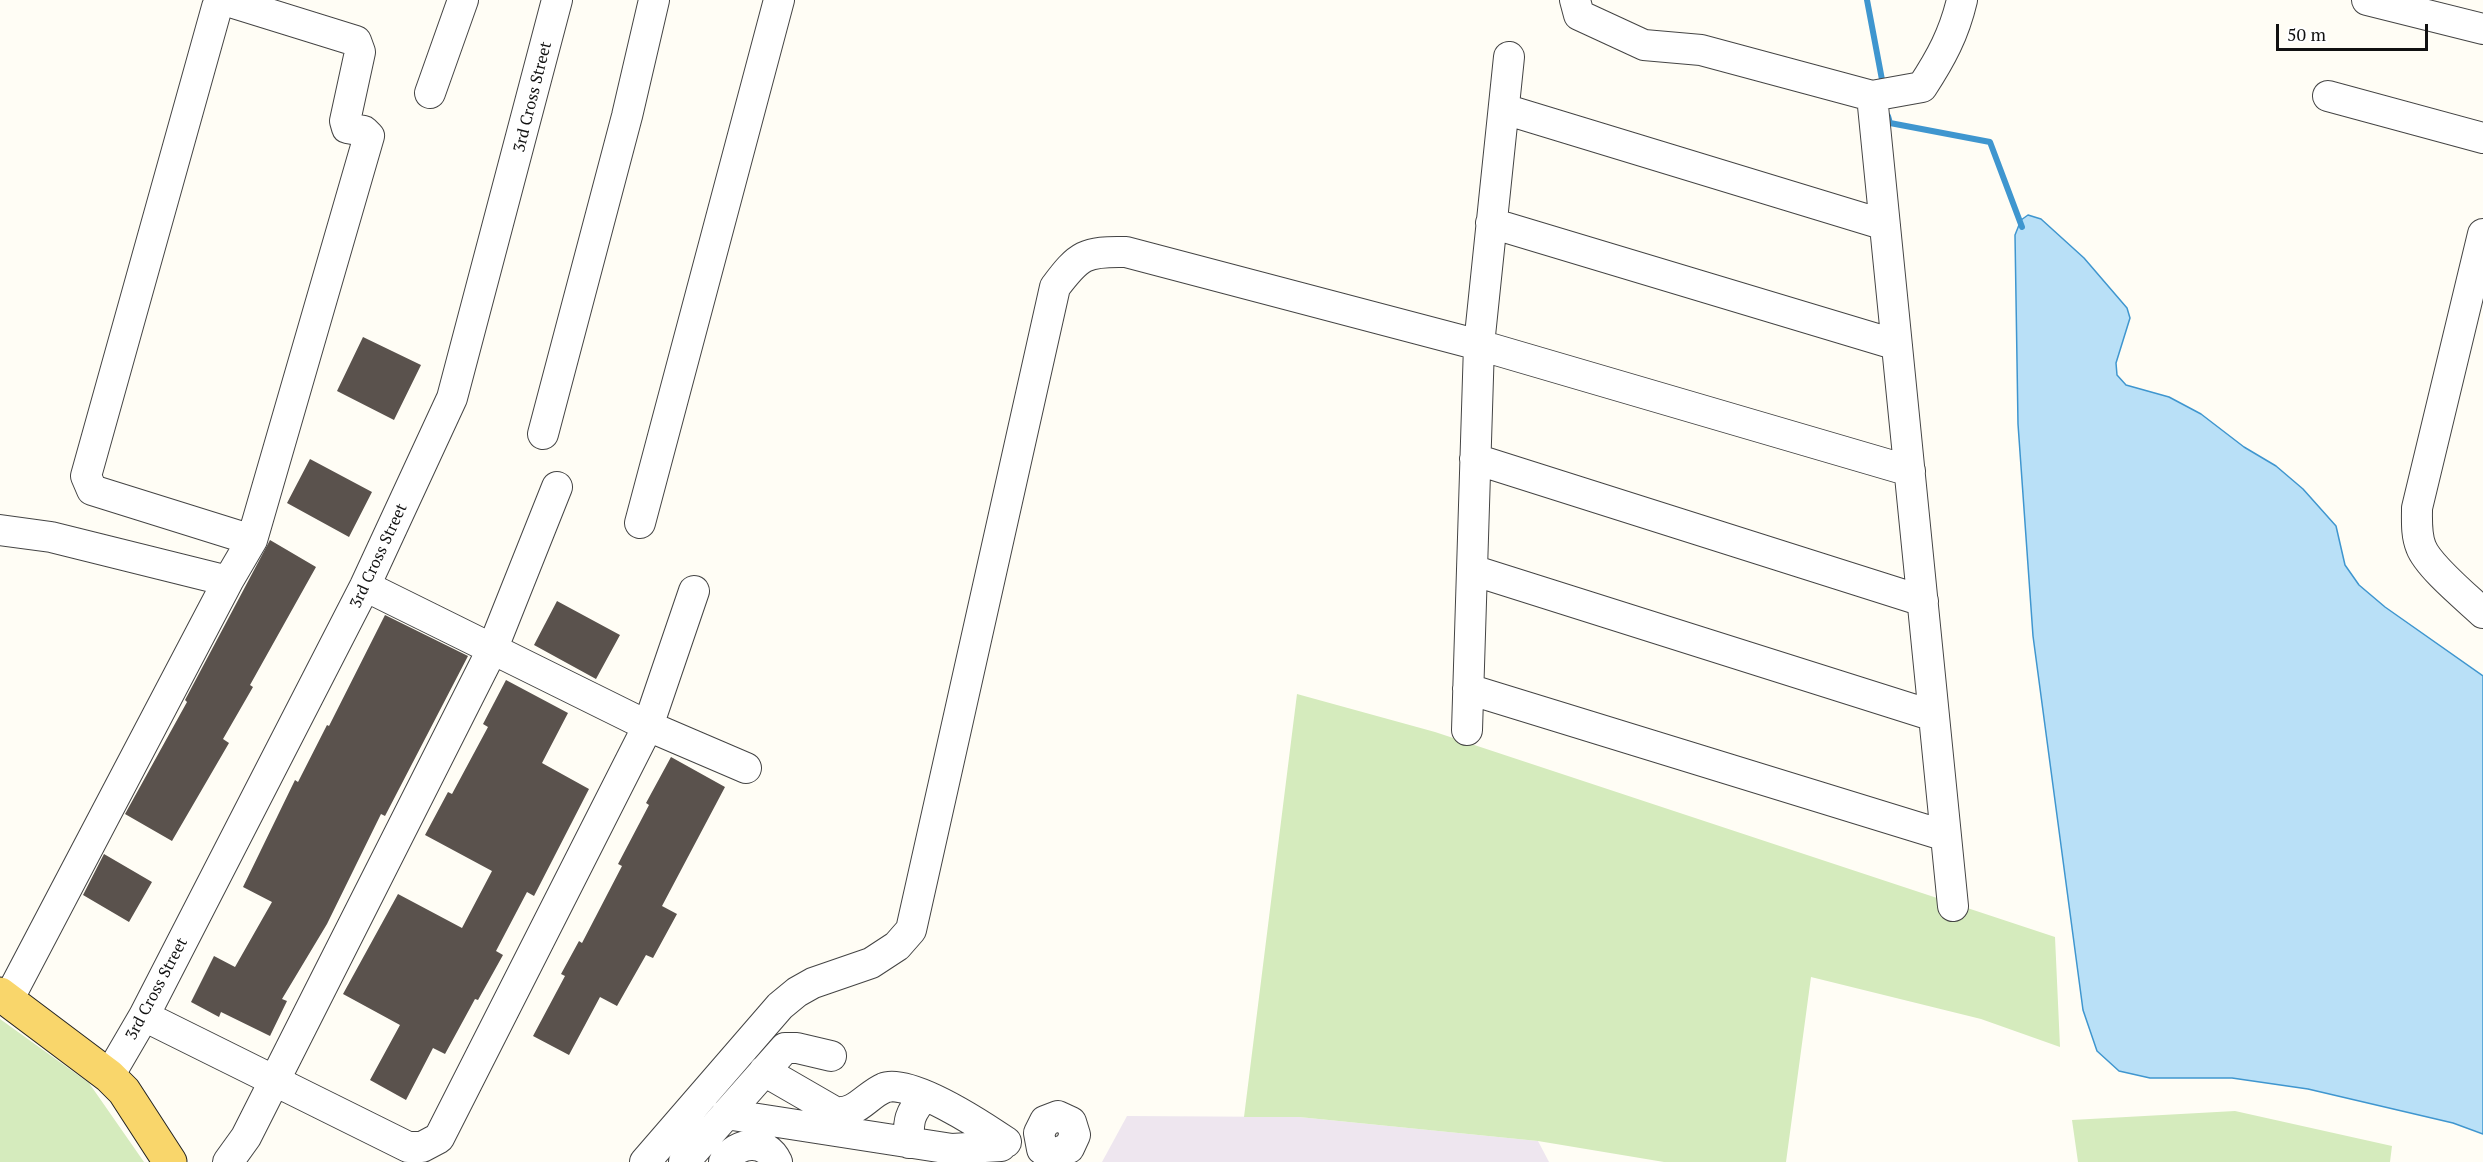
<!DOCTYPE html>
<html>
<head>
<meta charset="utf-8">
<style>
  body { margin:0 }
  #map { position:relative; width:2483px; height:1162px; overflow:hidden; background:#fffdf5; font-family:"PT Serif",serif }
  canvas { display:block }
  .scale { position:absolute; left:2276px; top:24px; width:152px; height:27px; box-sizing:border-box; border:3px solid #111; border-top:0; padding-left:8px; font-size:18px; line-height:21px; white-space:nowrap; color:#111; -webkit-text-stroke:4px #fff; paint-order:stroke }
</style>
</head>
<body>
<div id="map">
<canvas width="2483" height="1162"></canvas>
<div class="scale">50 m</div>
</div>
<script>
const ctx = document.querySelector('canvas').getContext('2d');
ctx.lineJoin = 'round';
function fill(path, color) { ctx.fillStyle = color; ctx.fill(path, 'evenodd'); }
function strokePath(path, color, width, dash) { ctx.strokeStyle = color; ctx.lineWidth = width; ctx.lineCap = dash ? 'butt' : 'round'; ctx.setLineDash(dash || []); ctx.stroke(path); }
function drawText(font, color, halo, rows, align = 'center') {
  ctx.font = font + ' "PT Serif",serif'; ctx.lineWidth = 6; ctx.setLineDash([]); ctx.textBaseline = 'middle'; ctx.strokeStyle = halo; ctx.fillStyle = color; for (const [text, x, y, turn = 0] of rows) {
    ctx.save(); ctx.translate(x, y); ctx.rotate((+turn || 0) * Math.PI / 180); ctx.textAlign = isNaN(turn) ? turn : align; if (halo) ctx.strokeText(text, 0, 0); ctx.fillText(text, 0, 0); ctx.restore();
  }
}
const industrial = new Path2D(`
  M1127,1116l172,1 239,24 11,21h-447z`);
const green = new Path2D(`
  M1297,694l138,38 620,205 5,110 -79,-28 -170,-42 -25,185h-122l-126,-21 -239,-24h-55z
  M0,1019l89,64 55,79h-144z
  M2235,1111l157,35 -2,16h-312l-6,-42z`);
const water = new Path2D(`
  M2028,215l13,4 43,39 43,50 3,10 -14,45 1,12 9,10 43,12 32,17 43,33 32,19 27,23 33,37 9,39 14,20 26,22 98,69v458l-30,-11 -145,-34 -76,-11h-82l-31,-7 -22,-20 -14,-41 -50,-374 -15,-212 -3,-189 6,-15z`);
const stream = new Path2D(`
  M1867,0l16,85
  M1888,116l2,7 100,19 32,85`);
const building = new Path2D(`
  M363,337l58,28 -27,55 -57,-29z
  M310,459l62,33 -23,45 -62,-34z
  M270,540l46,27 -66,118 3,2 -30,52 6,4 -57,98 -47,-27 62,-112 -2,-2z
  M557,601l63,34 -24,44 -62,-34z
  M385,615l83,41 -83,160 -4,-2 -54,110 -45,75 5,2 -17,35 -49,-24 -2,5 -28,-15 23,-46 21,11 37,-65 -29,-15 52,-107 3,2 29,-57 2,1z
  M506,680l62,33 -26,50 47,26 -55,107 -7,-4 -31,59 7,4 -25,45 -3,-1 -30,55 -12,-6 -27,52 -36,-20 30,-55 -57,-31 55,-100 64,34 30,-57 -67,-36 23,-43 4,2 36,-67 -5,-3z
  M671,757l54,30 -63,119 15,8 -24,44 -7,-3 -29,51 -17,-9 -31,58 -36,-19 32,-60 -4,-2 18,-33 3,2 40,-77 -4,-2 31,-59 -3,-2z
  M104,854l48,28 -23,40 -46,-27z`);
const minor = new Path2D(`
  M1575,0l4,15 65,30 57,5 171,46
  M2367,0l116,29
  M430,93l33,-93
  M2328,96l155,42
  M1504,109l381,116
  M1491,223l406,122
  M2483,234l-66,274c0,13 -1,27 4,39 7,19 46,51 62,66
  M543,434l84,-318 27,-116
  M1475,459l448,142
  M640,523l139,-523
  M0,530l51,7 177,44
  M1472,570l462,146
  M365,586l283,140 98,42
  M1468,689l478,147
  M1467,730l12,-385 30,-288
  M1953,906l-81,-810 50,-9c19,-29 32,-53 40,-87
  M8,1000l220,-419 24,-41 117,-404 -5,-5 -17,-3 -2,-7 15,-69 -4,-11 -129,-40 -10,6 -131,469 6,14 160,50
  M144,1016l264,131h14l17,-9 209,-412 46,-135
  M764,1071l71,41c21,3 32,-17 49,-24 24,-11 100,39 122,54
  M109,1076l35,-60 221,-430 87,-188 105,-398
  M726,1114l226,35 49,-3
  M1058,1116l13,6 4,13 -6,13 -13,5 -14,-4 -3,-16 6,-12z
  M909,1143c-1,-22 0,-30 16,-47
  M228,1162l18,-25 246,-487 65,-163
  M645,1162l135,-156 17,-14 16,-9 58,-20 26,-17 14,-16 144,-643c24,-32 30,-36 71,-35l353,93 431,126
  M684,1162l101,-114h12l34,8
  M724,1162c13,-21 42,-24 53,0`);
const major = new Path2D(`
  M0,994l109,82 15,15 46,71`);
const streetNames = [
  ["3rd Cross Street",533,97,-76],
  ["3rd Cross Street",379,556,-65],
  ["3rd Cross Street",157,989,-62]
];
fill(industrial, '#eee6ef');
fill(green, '#d5ebbd');
fill(water, '#b9e0f7');
strokePath(water, '#3f96cf', 1.5);
strokePath(stream, '#3f96cf', 6);
fill(building, '#5a524d');
strokePath(minor, '#444', 32);
strokePath(major, '#222', 35);
strokePath(minor, '#fff', 30);
strokePath(major, '#f9d66b', 33);
drawText('16px', '#111', '#fff', streetNames);
</script>
</body>
</html>
